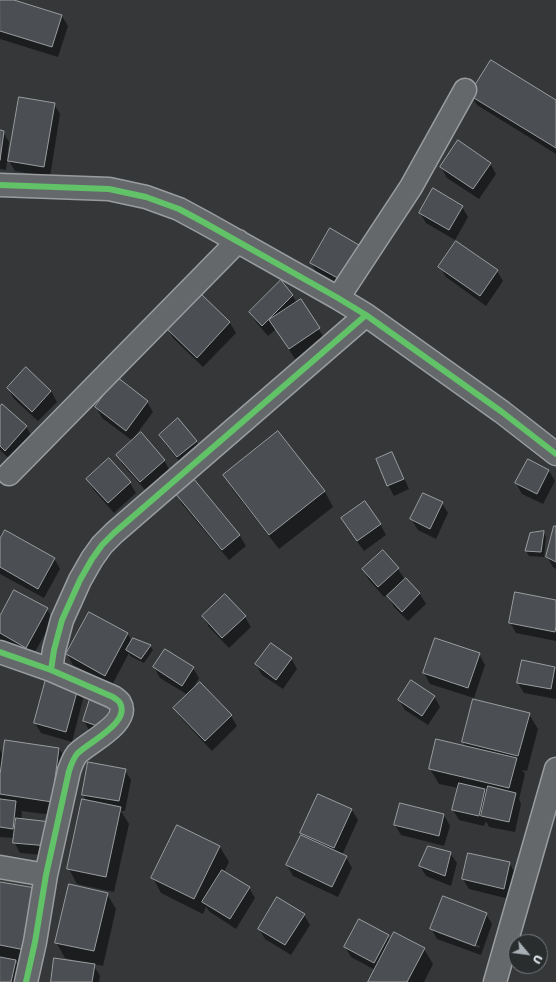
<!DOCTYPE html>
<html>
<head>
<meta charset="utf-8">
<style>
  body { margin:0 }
  #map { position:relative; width:556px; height:982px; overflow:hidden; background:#353739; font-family:"Playpen Sans",sans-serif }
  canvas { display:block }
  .north { position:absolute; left:508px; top:934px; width:40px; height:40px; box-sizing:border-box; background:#2a2d2e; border:1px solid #767b7f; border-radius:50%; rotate:119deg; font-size:11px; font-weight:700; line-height:16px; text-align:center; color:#e8f1f8 }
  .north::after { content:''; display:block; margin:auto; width:14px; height:18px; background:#a9b0b5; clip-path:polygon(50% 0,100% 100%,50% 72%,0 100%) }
</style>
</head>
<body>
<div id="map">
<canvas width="556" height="982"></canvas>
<div class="north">U</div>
</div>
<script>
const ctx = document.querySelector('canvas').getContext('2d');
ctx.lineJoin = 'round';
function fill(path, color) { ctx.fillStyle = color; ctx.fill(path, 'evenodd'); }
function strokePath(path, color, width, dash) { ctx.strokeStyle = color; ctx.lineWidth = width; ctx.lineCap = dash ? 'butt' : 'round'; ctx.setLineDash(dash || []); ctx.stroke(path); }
const shadow = new Path2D(`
  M0,0h10l52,16 6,10 -10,31 -58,-18z
  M471,95l85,6v53l-79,-49z
  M54,104l6,10 -10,63 -35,-6 -6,-10z
  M0,131l3,1 6,10 -3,28 -6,-1z
  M490,163l6,11 -17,25 -32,-21 -6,-11z
  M462,207l6,10 -13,23 -29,-17 -6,-10z
  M363,249l-12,43 -34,-19 -6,-10z
  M440,267l57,4 6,10 -17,25 -40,-29z
  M199,293l31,30 6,10 -33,34 -30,-29 -6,-11z
  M292,295l5,8 3,-2 25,38 -30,20 -19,-30 -8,7 -12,-14 -6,-10z
  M8,388l43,3 6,11 -19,19 -24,-22z
  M147,402l6,10 -21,28 32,20 6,11 -23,21 -24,-27 -6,-10 16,-14 -31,-23 -6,-11z
  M0,408l26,18 6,11 -20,24 -12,-11z
  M278,432l47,60 8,15 -54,42 -46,-59 -9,-15z
  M160,435l36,6 6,11 -18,15 -18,-22z
  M392,453l6,11 11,25 -15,7 -6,-11 -11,-25z
  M109,459l21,24 6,10 -22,20 -21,-24 -6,-10z
  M549,471l6,10 -12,23 -21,-10 -6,-11z
  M193,479l47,57 6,10 -17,14 -47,-56 -6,-11z
  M442,503l6,10 -12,26 -18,-9 -7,-11z
  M342,519l38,5 6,11 -22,16 -16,-22z
  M556,527v42l-3,-2 -6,-10z
  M543,532l3,5 -2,20 -15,-1 -3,-5 5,-17z
  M0,541l54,17 6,11 -16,29 -44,-24z
  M363,569h35l7,11 1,-1 14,15 6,10 -18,17 -14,-14 -6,-11 8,-7 -1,-1 -11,9 -15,-17z
  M225,595l20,22 6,10 -22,21 -20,-21 -6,-11z
  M556,602v39l-40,-8 -6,-11z
  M47,609l6,11 -21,37 -32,-17v-22z
  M89,613l39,21 4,8 18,4 3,4 -9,13 -14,-7 -1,-3 -17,32 -39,-20 -6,-11z
  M479,654l6,11 -11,33 -44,-14 -6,-11z
  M291,658l6,11 -14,20 -21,-14 -6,-11z
  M154,667l39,1 6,10 -7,12 8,-7 31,33 6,10 -25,25 -31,-33 -6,-10 13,-13 -28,-17z
  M555,668l1,2v29l-32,-6 -6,-10z
  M77,688l6,11 -11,43 -31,-9 -6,-10z
  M434,696l6,11 -12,18 -23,-15 -6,-10z
  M529,714l9,15 -11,42 -5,-1 3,4 -6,25 2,5 -6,28 -26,-5 -3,-6 -2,5 -25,-6 -6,-10 5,-22 -19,-4 -9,-15 36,-22 -3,-5z
  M119,718l-29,14 -6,-11z
  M59,748l9,16 -8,52 -39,-5 1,2 -1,7 34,36 -35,-3 -6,-11 1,-4 -15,-1v-37l2,1 -2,-4v-47l4,6z
  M125,770l6,10 -6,31h-4l8,13 -15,68 -37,-8 -8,-15 18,-67 -4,-7z
  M400,804l44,11 6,11 -6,20 -43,-11 -6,-10z
  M352,810l6,10 -16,35 4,2 6,11 -14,29 -45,-21 -6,-11 17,-27 -3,-5z
  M178,827l42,20 9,15 -5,10 25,16 6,10 -19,31 -26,-17 -4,-5 -3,7 -42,-21 -8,-15z
  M450,853l7,10 -6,23 -25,-10 -6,-10z
  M509,863l7,11 -7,25 -40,-10 -6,-10z
  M0,883l34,81 -19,-3 6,11 -2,10h-19z
  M107,894l9,15 -13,57 -10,-2 7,12 -1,6h-47l35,-18v-1l-22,-5 -9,-16z
  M486,914l6,10 -11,31 -44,-16 -6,-11zM438,931l42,15 -1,2 -41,-15z
  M304,915l6,10 -19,30 -26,-16 -6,-10z
  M388,936l3,4 33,9 9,15 -9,18h-55l6,-12 -24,-13 -6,-10z`);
const building = new Path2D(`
  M0,0h14l48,15 -10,32 -52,-16z
  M491,60l65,40v48l-87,-53z
  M19,97l36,6 -11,64 -36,-6z
  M0,130l4,1 -4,29z
  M458,140l33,23 -18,26 -33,-22z
  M433,188l30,18 -14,24 -30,-17z
  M330,228l34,20 -19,34 -35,-19z
  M456,241l42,29 -18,26 -42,-29z
  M281,280l12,15 -31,31 -13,-14z
  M199,292l31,30 -33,36 -32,-31z
  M301,299l19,29 -31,21 -20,-29z
  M26,367l25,24 -19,21 -25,-24z
  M117,377l31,24 -22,30 -31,-24z
  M2,404l25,22 -22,25 -5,-5v-39z
  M178,418l19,23 -20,16 -18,-22z
  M278,431l47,60 -56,44 -46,-60z
  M141,432l24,28 -25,22 -24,-27z
  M392,452l12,27 -17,7 -11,-27z
  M109,458l22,24 -23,21 -22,-24z
  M528,459l21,11 -12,24 -22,-11z
  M193,478l47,57 -18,15 -47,-57z
  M423,493l20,9 -13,27 -20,-10z
  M365,501l16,23 -24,17 -16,-23z
  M554,526h2v36l-10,-5z
  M5,530l50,28 -17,31 -38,-22v-28z
  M544,531l-3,21 -16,-1 5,-18z
  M383,550l16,18 -21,19 -16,-18z
  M406,578l14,15 -18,19 -15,-16z
  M14,590l34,18 -22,40 -26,-15v-17z
  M515,592l41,8v26l-1,6 -46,-9z
  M225,594l21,22 -24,22 -20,-22z
  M89,612l39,21 -23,43 -39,-22z
  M133,638l18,7 -10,14 -15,-9z
  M435,638l45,15 -12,35 -45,-15z
  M271,643l21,15 -16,22 -21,-16z
  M165,649l29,18 -12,19 -29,-19z
  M522,660l33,7 -4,22 -34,-6z
  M46,679l32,9 -12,44 -32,-9z
  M411,680l24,16 -13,20 -24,-16z
  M200,682l32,33 -27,26 -32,-33z
  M90,699l23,8 -7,22 -23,-8z
  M473,699l57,14 -12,43 -56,-14z
  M436,739l81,19 -8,30 -80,-19z
  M5,740l54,8 -7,54 -52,-8v-19z
  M88,762l38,7 -7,32 -37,-6z
  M459,783l26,6 -6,27 -27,-6z
  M488,786l28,7 -7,29 -28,-6z
  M318,794l34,15 -18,39 -34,-15z
  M0,799l16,2 -3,28 -13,-2z
  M82,799l39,8 -15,70 -39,-8z
  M400,803l44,11 -5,22 -45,-11z
  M16,818l35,4 -2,24 -36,-3z
  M177,825l43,21 -26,53 -43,-21z
  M301,835l46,21 -15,31 -46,-22z
  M428,846l23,6 -6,24 -26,-10z
  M468,853l42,9 -6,27 -42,-10z
  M222,870l28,17 -20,32 -28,-17z
  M0,882l36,6 -11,62 -25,-5z
  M69,884l39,9 -14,58 -39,-8z
  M443,896l44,17 -12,33 -45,-17z
  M277,897l28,17 -20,31 -27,-16z
  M359,919l30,16 -15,28 -30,-16z
  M394,932l31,16 -18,34h-39z
  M0,957l16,3 -5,22h-11z
  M54,958l41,6 -3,18h-41z`);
const minor = new Path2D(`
  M0,185l109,4 37,8 33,12 26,14 133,75 28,17 136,97 54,42
  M338,298l73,-111 54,-97
  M9,474l229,-233
  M0,652l51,18 62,27c3,2 6,4 7,6 11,20 -33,40 -43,51 -4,5 -6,11 -8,17l-23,104 -11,67 -9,40
  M51,670l3,-20 8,-30 18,-40 12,-21 10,-14 12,-12 252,-218
  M0,867l46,8
  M495,982l61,-213`);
const cycleway = new Path2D(`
  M0,185l109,4 37,8 33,12 26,14 133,75 28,17 136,97 54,42
  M0,652l51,18 62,27c3,2 6,4 7,6 11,20 -33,40 -43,51 -4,5 -6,11 -8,17l-23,104 -11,67 -9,40
  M51,670l3,-20 8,-30 18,-40 12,-21 10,-14 12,-12 252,-218`);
fill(shadow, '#0007');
fill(building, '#4b4e52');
strokePath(building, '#9a9d9f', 1);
strokePath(minor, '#9a9d9f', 25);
strokePath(minor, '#64686b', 22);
strokePath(cycleway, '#61c268', 6);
</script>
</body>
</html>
